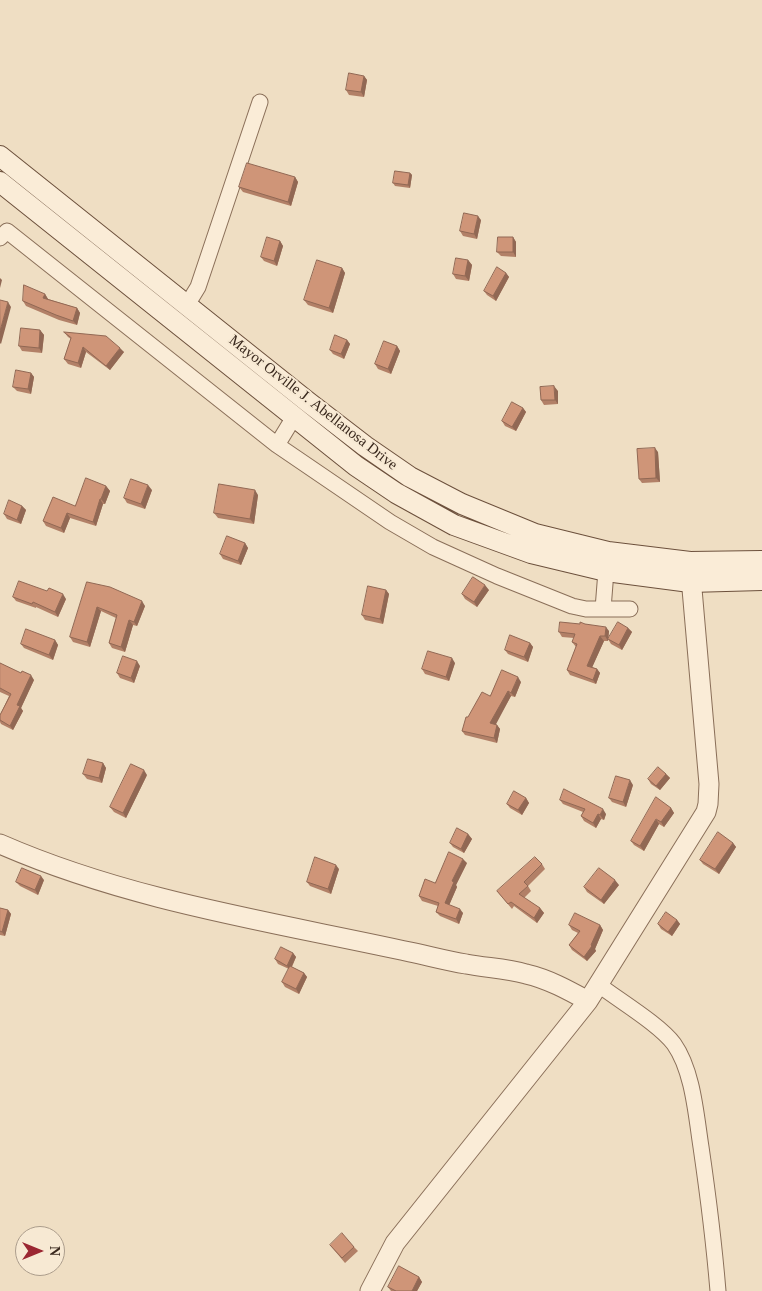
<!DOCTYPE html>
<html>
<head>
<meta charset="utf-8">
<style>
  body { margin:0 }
  #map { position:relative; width:762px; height:1291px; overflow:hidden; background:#efdec3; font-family:Georgia,serif }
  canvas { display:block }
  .north { position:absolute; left:15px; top:1226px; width:50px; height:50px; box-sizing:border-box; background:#f7e9d3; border:1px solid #ab9c8b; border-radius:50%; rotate:90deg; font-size:14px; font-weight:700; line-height:20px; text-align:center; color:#3a291e }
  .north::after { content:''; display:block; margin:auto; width:18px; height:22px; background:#9b2732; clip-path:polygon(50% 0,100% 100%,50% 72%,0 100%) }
</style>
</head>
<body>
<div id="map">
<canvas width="762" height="1291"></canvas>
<div class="north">N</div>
</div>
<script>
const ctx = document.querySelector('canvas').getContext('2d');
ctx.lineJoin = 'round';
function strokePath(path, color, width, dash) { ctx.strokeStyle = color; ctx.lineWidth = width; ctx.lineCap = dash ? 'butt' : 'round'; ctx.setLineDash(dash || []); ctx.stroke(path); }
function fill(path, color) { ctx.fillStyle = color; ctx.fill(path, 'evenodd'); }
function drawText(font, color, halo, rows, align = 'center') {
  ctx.font = font + ' Georgia,serif'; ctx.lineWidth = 4; ctx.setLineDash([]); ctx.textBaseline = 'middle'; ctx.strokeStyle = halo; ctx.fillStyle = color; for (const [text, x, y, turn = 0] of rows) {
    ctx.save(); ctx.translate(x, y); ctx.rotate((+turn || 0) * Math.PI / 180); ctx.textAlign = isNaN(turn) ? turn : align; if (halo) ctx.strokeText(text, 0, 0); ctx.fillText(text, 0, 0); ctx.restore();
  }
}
const minor = new Path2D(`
  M0,238l7,-7 270,214 17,-28
  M187,305l11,-18 62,-185
  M277,445l113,77 43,25 64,29 75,30 14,3h44
  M603,609l3,-38
  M599,985c21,16 61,40 75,59 19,27 22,71 27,103 7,48 13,96 17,144`);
const tertiary = new Path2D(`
  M0,844c130,57 273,78 410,108 19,4 37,9 56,12 20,4 40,4 60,10 22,5 42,16 62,27
  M370,1291l25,-48 193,-242 118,-189 2,-8 1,-20 -19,-218`);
const secondary = new Path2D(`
  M0,156l308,246 57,44 45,31 52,27 73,30 73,18 82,10 72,-1
  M0,182l356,284 40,27 58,32 77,28 75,18 84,11 72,-2`);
const wall = new Path2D(`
  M364,76l3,4 -3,17 -15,-2 -3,-5z
  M410,173l2,2 -2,13 -15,-2 -2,-3z
  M295,177l3,5 -7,24 -48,-14 -4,-5z
  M481,220l-4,19 -14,-3 -3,-5z
  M513,237l3,5v15l-15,-1 -4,-4z
  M280,241l3,5 -6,20 -13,-5 -3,-4z
  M468,260l4,5 -3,16 -13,-2 -3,-5z
  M342,268l3,5 -12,40 -25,-8 -4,-5z
  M506,273l3,4 -13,24 -9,-6 -3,-4z
  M45,294l3,5 29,9 3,5 -3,12 -18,-5 -33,-14 -3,-5z
  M40,330l4,5 -2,18 -20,-2 -3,-5z
  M64,332l60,20 -14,18 -24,-18 -5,16 -13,-4 -4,-5 7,-20 -3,-2z
  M347,340l3,4 -6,15 -11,-5 -3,-4z
  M397,346l3,5 -9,23 -13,-5 -3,-5z
  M31,373l3,4 -3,17 -14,-3 -4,-4z
  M558,391v13l-14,1 -3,-5z
  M523,408l3,4 -10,19 -11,-5 -3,-5z
  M658,452l2,30 -18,1 -3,-4z
  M106,486l4,5 -5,13h-2l-7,22 -26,-8 -6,15 -18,-7 -3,-5 32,-15z
  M152,490l-7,19 -18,-6 -3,-5z
  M258,495l-4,29 -36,-6 -4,-5z
  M22,506l4,4 -5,14 -14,-5 -3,-5z
  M245,543l3,5 -7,17 -18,-6 -3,-5z
  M87,582l58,24 -8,20 -4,-1 -8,27 -13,-4 -3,-5 7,-25 -15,-7 -11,36 -17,-5 -3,-5z
  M386,590l3,4 -6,30 -18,-4 -3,-5z
  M489,590l-12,17 -12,-8 -3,-5z
  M13,597l53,2 -8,18 -22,-10v1l-20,-7z
  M585,624l24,7 -1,10h-4l-12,26 5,2 3,4 -4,11 -26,-9 -3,-5 9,-23 -4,-5 2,-4 -12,-1 -3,-5z
  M628,628l4,4 -10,18 -11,-6 -3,-5z
  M55,640l3,5 -5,15 -29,-12 -3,-4z
  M530,643l3,4 -5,15 -20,-8 -3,-4z
  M0,663l34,17 -13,28 2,3 -10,19 -12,-6 -1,-2v-7l9,-19 -9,-4z
  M455,663l-6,18 -24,-7 -3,-5z
  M140,666l-6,17 -14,-5 -3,-5z
  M521,682l-6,15 -4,-1 -16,28 2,1 3,4 -3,14 -32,-8 -3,-4 6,-14 22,-21z
  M103,763l3,5 -4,15 -15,-4 -4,-5z
  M666,774l4,4 -10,12 -9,-6 -3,-5z
  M147,775l-21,43 -12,-6 -4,-5z
  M633,785l-7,22 -14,-5 -3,-4z
  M526,798l3,5 -7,12 -12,-7 -3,-4z
  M560,800l46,14 -2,6 -3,-1 -5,9 -12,-7 -3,-5 2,-4 -20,-8z
  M671,808l3,5 -10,14 -5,-3 -15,27 -10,-6 -3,-4z
  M468,834l4,5 -8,14 -11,-6 -3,-4z
  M733,843l3,4 -17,27 -16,-10 -3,-4z
  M467,863l-11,22 1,2 -8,18 14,8 -4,11 -19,-8 -4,-4 2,-6 -16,-5 -3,-5 16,-13z
  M542,864l3,5 -17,17 3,5 -7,7 16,10 4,5 -7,10 -23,-17 -2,3 -15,-18z
  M339,869l-8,25 -21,-8 -3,-4z
  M44,880l-6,15 -18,-9 -4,-4z
  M619,885l-15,19 -17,-12 -3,-5z
  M0,908l8,2 3,4 -6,22 -5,-1z
  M677,920l3,4 -8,12 -11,-7 -3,-5z
  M569,925h31l3,5 -8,19 1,2 -9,10 -15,-11 -3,-5 9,-12 -6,-3z
  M293,953l3,4 -4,10 12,6 3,4 -8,17 -14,-7 -3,-5 7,-13 -11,-5 -3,-5z
  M330,1245l24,2 4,4 -13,12z
  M419,1277l3,5 -5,9h-26l-3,-4z`);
const shadedWall = new Path2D(`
  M364,76l3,4 -3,17 -3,-5z
  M410,173l2,2 -2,13 -2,-3z
  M295,177l3,5 -7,24 -3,-4z
  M478,216l3,4 -4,19 -3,-5z
  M513,237l3,5v15l-3,-5z
  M280,241l3,5 -6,20 -3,-5z
  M468,260l4,5 -3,16 -4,-5z
  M342,268l3,5 -12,40 -4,-5z
  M506,273l3,4 -13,24 -3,-5z
  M0,278l2,2 -2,8z
  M45,294l3,5 -1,3 -4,-4z
  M8,302l3,5 -10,37 -1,-1v-12z
  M77,308l3,5 -3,12 -4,-4z
  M40,330l4,5 -2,18 -3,-5z
  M347,340l3,4 -6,15 -3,-5z
  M397,346l3,5 -9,23 -3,-5z
  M83,347l3,5 -5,16 -3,-5z
  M120,348l4,4 -14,18 -4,-4z
  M31,373l3,4 -3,17 -3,-5z
  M554,386l4,5v13l-3,-4z
  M523,408l3,4 -10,19 -4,-4z
  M655,448l3,4 2,30 -4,-4z
  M148,485l4,5 -7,19 -4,-5z
  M106,486l4,5 -5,13 -4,-5z
  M255,490l3,5 -4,29 -4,-5z
  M100,499l3,5 -7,22 -3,-4z
  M22,506l4,4 -5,14 -4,-4z
  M67,513l3,5 -6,15 -3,-5z
  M245,543l3,5 -7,17 -3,-4z
  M485,585l4,5 -12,17 -3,-5z
  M386,590l3,4 -6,30 -3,-5z
  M63,594l3,5 -8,18 -3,-5z
  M142,601l3,5 -8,20 -3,-4z
  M97,607l4,4 -11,36 -3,-5z
  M129,620l4,5 -8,27 -4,-5z
  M606,627l3,4 -1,10 -3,-5z
  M628,628l4,4 -10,18 -3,-5z
  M600,636l4,5 -13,29 -4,-4z
  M55,640l3,5 -5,15 -4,-5z
  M530,643l3,4 -5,15 -4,-5z
  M452,658l3,5 -6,18 -3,-4z
  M137,661l3,5 -6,17 -3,-5z
  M597,669l3,4 -4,11 -3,-4z
  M31,675l3,5 -13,28 2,3 -10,19 -3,-4 7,-21z
  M518,677l3,5 -6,15 -4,-4z
  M508,691l3,5 -17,32 -4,-5z
  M497,725l3,4 -3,14 -3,-5z
  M103,763l3,5 -4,15 -3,-5z
  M144,770l3,5 -21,43 -3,-5z
  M666,774l4,4 -10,12 -4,-4z
  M630,780l3,5 -7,22 -3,-5z
  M526,798l3,5 -7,12 -4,-5z
  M671,808l3,5 -10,14 -3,-5z
  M603,809l3,5 -2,6 -4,-5z
  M598,814l3,5 -5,9 -3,-5z
  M656,819l3,5 -15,27 -4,-5z
  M468,834l4,5 -8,14 -3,-4z
  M733,843l3,4 -17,27 -4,-5z
  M463,859l4,4 -11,22 1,2 -9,21 -3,-5 7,-22z
  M336,865l3,4 -8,25 -3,-5z
  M41,876l3,4 -6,15 -3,-5z
  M615,880l4,5 -15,19 -3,-4z
  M540,908l4,5 -7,10 -3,-5z
  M460,909l3,4 -4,11 -3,-5z
  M8,910l3,4 -6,22 -3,-4z
  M677,920l3,4 -8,12 -4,-4z
  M600,925l3,5 -8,19 1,2 -9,10 -3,-4 7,-12z
  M293,953l3,4 -6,13 -3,-4z
  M304,973l3,4 -8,17 -3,-5z
  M419,1277l3,5 -5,9h-5z`);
const building = new Path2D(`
  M349,73l15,3 -3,16 -15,-2z
  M247,163l48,14 -7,25 -49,-15z
  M395,171l15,2 -2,12 -15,-2z
  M464,213l14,3 -4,18 -14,-3z
  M267,237l13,4 -6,20 -13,-4z
  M498,237h15v15h-16z
  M456,258l12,2 -3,16 -12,-2z
  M317,260l25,8 -13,40 -25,-8z
  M497,267l9,6 -13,23 -9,-5z
  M24,285l21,9 -2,4 34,10 -4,13 -17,-6 -33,-14z
  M0,300l8,2 -8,29z
  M21,328l19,2 -1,18 -20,-2z
  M64,332l42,4 14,12 -14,18 -23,-19 -5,16 -14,-4 7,-21z
  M335,335l12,5 -6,14 -11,-4z
  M384,341l13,5 -9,23 -13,-5z
  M16,370l15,3 -3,16 -15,-2z
  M554,386l1,14h-14l-1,-13z
  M512,402l11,6 -11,19 -10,-6z
  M655,448l1,30 -17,1 -2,-30z
  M86,478l20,8 -5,13h-1l-7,23 -26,-9 -6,15 -18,-7 10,-24 22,9z
  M131,479l17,6 -7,19 -17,-6z
  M219,484l36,6 -5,29 -36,-6z
  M9,500l13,6 -5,14 -13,-6z
  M227,536l18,7 -7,18 -18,-7z
  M473,577l12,8 -11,17 -12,-8z
  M19,581l28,10 2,-3 14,6 -8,18 -22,-10 -1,2 -19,-7z
  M87,582l23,5 32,14 -8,21 -5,-2 -8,27 -12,-4 8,-28 -20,-8 -10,35 -17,-5z
  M368,586l18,4 -6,29 -18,-4z
  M560,622l20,2v-2l5,2 21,3 -1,9h-5l-13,30 10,3 -4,11 -26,-10 10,-26 -5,-2 3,-8 -16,-2z
  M618,622l10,6 -9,17 -11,-6z
  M26,629l29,11 -6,15 -28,-11z
  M510,635l20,8 -6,14 -19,-7z
  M428,651l24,7 -6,19 -24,-8z
  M123,656l14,5 -6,17 -14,-5z
  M0,663l21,10 1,-2 9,4 -14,30 3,1 -10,20 -10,-6v-5l11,-21 -11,-6z
  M502,670l16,7 -7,16 -3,-2 -18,32 7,2 -3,13 -32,-7 4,-14h2l14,-25 8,4z
  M88,759l15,4 -4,15 -16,-4z
  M131,764l13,6 -21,43 -13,-6z
  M658,767l8,7 -10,12 -8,-7z
  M616,776l14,4 -7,22 -14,-4z
  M564,789l39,20 -3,6 -2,-1 -5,9 -12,-7 4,-7 -25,-9z
  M514,791l12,7 -8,12 -11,-6z
  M656,797l15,11 -10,14 -5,-3 -16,27 -9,-5z
  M457,828l11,6 -7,15 -11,-6z
  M718,832l15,11 -18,26 -15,-9z
  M449,852l14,7 -11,22 2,1 -9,21 15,6 -4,10 -20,-7 3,-9 -20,-7 6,-17 10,4z
  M315,857l21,8 -8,24 -21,-7z
  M535,857l7,7 -18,18 4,4 -9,8 21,14 -6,10 -23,-16 -3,2 -11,-13z
  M22,868l19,8 -6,14 -19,-8z
  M599,868l16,12 -14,20 -17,-13z
  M0,908l8,2 -6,22 -2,-1z
  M666,912l11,8 -9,12 -10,-8z
  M575,913l25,12 -9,20 1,1 -8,11 -15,-12 11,-14 -11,-6z
  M281,947l12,6 -6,13 -12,-7z
  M290,966l14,7 -8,16 -14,-7z
  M342,1233l12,14 -12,11 -12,-13z
  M399,1266l20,11 -7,14h-16l-8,-4z`);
const streetNames = [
  ["Mayor Orville J. Abellanosa Drive",313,403,38]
];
strokePath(minor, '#8a6f59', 17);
strokePath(tertiary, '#8a6f59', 21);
strokePath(secondary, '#6c503c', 22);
strokePath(minor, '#faecd7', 15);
strokePath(tertiary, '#faecd7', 19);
strokePath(secondary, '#faecd7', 20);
fill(wall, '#b28067');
fill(shadedWall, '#916854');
fill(building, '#cf9578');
strokePath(building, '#916854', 1);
drawText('15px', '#3a291e', '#f7e9d3', streetNames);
</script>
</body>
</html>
